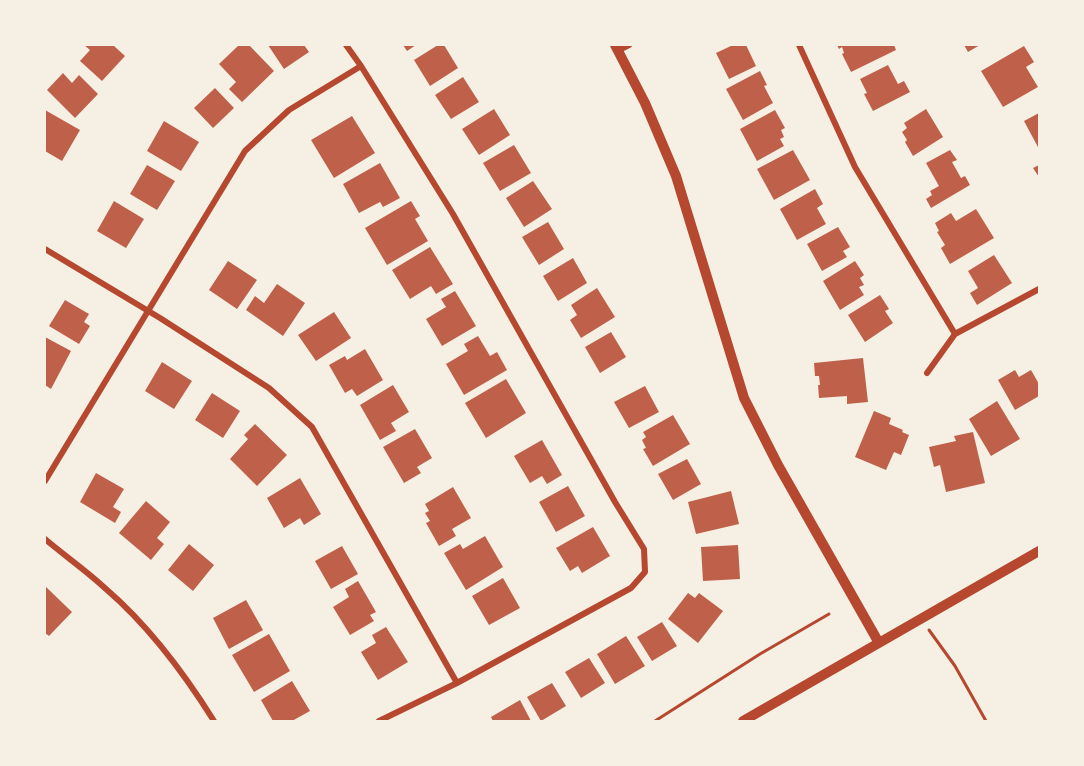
<!DOCTYPE html>
<html>
<head>
<meta charset="utf-8">
<style>
  body { margin:0 }
  #map { position:relative; width:1084px; height:766px; overflow:hidden; background:#f6efe4; font-family:"Roboto Condensed",sans-serif }
  canvas { display:block }
  .frame { position:absolute; inset:0; border:46px solid #f6efe4; pointer-events:none }
</style>
</head>
<body>
<div id="map">
<canvas width="1084" height="766"></canvas>
<div class="frame"></div>
</div>
<script>
const ctx = document.querySelector('canvas').getContext('2d');
ctx.lineJoin = 'round';
function fill(path, color) { ctx.fillStyle = color; ctx.fill(path, 'evenodd'); }
function strokePath(path, color, width, dash) { ctx.strokeStyle = color; ctx.lineWidth = width; ctx.lineCap = dash ? 'butt' : 'round'; ctx.setLineDash(dash || []); ctx.stroke(path); }
const building = new Path2D(`
  M84,45h29l12,11 -23,25 -22,-20 10,-11z
  M239,45h10l25,26 -32,31 -13,-13 7,-7 -17,-18z
  M268,45h36l5,7 -25,17z
  M403,45h13l-9,6z
  M438,45h6l14,23 -28,18 -16,-26z
  M733,45h13l10,21 -27,13 -13,-26z
  M837,45h57l2,5 -45,22 -9,-18 2,-1 -2,-6 -3,2z
  M964,45h16l-12,7z
  M1024,46l10,16 -8,5 12,20 -35,20 -22,-36z
  M888,65l10,19 6,-3 6,11 -37,19 -9,-17 3,-1 -7,-14z
  M760,71l7,14 -3,1 9,17 -30,17 -17,-31z
  M63,73l9,10 7,-8 19,19 -23,24 -28,-28z
  M463,77l16,25 -28,17 -16,-24z
  M215,88l19,20 -21,20 -19,-20z
  M494,109l16,26 -31,20 -17,-26z
  M926,109l17,28 -30,19 -8,-14 2,-2 -5,-8 5,-4 -3,-5z
  M45,110l35,20 -18,31 -17,-10z
  M775,110l10,18 -4,2 3,7 -4,2 4,7 -27,15 -17,-32z
  M1039,113v36l-15,-28z
  M352,116l23,37 -41,25 -23,-38z
  M164,121l35,21 -18,29 -34,-20z
  M514,145l17,28 -31,18 -17,-28z
  M793,150l17,30 -36,20 -17,-31z
  M950,150l7,10 -5,2 9,16 4,-2 5,9 -39,23 -5,-9 6,-4 -2,-4 9,-5 -13,-23z
  M380,163l20,35 -17,9 -3,-5 -21,11 -16,-29z
  M147,165l28,16 -18,29 -27,-16z
  M1039,165v12l-6,-9z
  M533,181l19,28 -28,18 -18,-29z
  M815,189l8,15 -6,4 9,16 -29,16 -17,-31z
  M114,201l30,18 -18,29 -29,-17z
  M411,201l9,15 -5,3 13,22 -41,24 -22,-37z
  M976,209l18,29 -44,26 -9,-16 4,-3 -8,-13 2,-1 -4,-8 16,-10 5,8z
  M548,222l16,27 -25,16 -17,-28z
  M838,227l12,20 -7,4 4,6 -25,14 -15,-27z
  M430,247l23,37 -17,10 -5,-8 -21,13 -18,-29z
  M994,255l18,28 -35,22 -7,-12 8,-5 -10,-17z
  M573,258l14,25 -29,18 -15,-25z
  M228,261l29,19 -20,29 -28,-19z
  M855,261l9,14 -4,3 4,7 -5,2 5,8 -24,15 -17,-29z
  M277,284l28,19 -22,33 -37,-26 9,-14 9,7z
  M597,288l18,29 -34,21 -11,-18 7,-5 -6,-10z
  M455,291l21,35 -34,20 -16,-27 20,-12 -5,-8z
  M880,295l9,14 -4,2 8,12 -28,19 -17,-27z
  M65,300l24,14 -5,8 6,4 -11,18 -30,-18z
  M334,312l17,26 -35,23 -18,-26z
  M611,332l15,25 -26,16 -15,-26z
  M478,336l12,20 7,-4 10,18 -43,25 -18,-31 22,-13 -4,-7z
  M45,337l26,14 -20,38 -6,-4z
  M365,349l18,31 -26,16 -5,-7 -7,4 -16,-28 16,-9 2,4z
  M863,358l5,44 -21,2v-8l-28,2 -1,-13h2l-1,-9h-4l-1,-13z
  M162,362l30,19 -18,28 -29,-18z
  M1015,370l4,7 12,-7 8,14v12l-24,14 -17,-30z
  M506,379l20,34 -40,25 -21,-35z
  M393,385l16,27 -18,11 5,8 -16,9 -20,-35z
  M645,386l14,26 -30,16 -15,-26z
  M212,393l28,18 -17,27 -28,-18z
  M997,401l23,38 -29,17 -22,-37z
  M874,411l17,7 -2,6 14,6 -1,2 7,3 -8,20 -7,-3 -8,18 -31,-13z
  M673,415l17,29 -37,22 -10,-17 3,-1 -4,-8 4,-3 -3,-5z
  M255,424l32,31 -30,31 -27,-27 18,-20 -4,-4z
  M415,429l17,29 -15,9 4,6 -17,10 -21,-36z
  M973,432l12,51 -39,9 -6,-27 -6,2 -5,-20 27,-6 -2,-5z
  M542,440l20,35 -15,9 -5,-8 -12,7 -16,-27z
  M687,459l14,25 -28,16 -15,-26z
  M96,473l28,16 -11,18 8,5 -6,11 -35,-21z
  M300,478l21,36 -17,11 -4,-7 -16,10 -17,-30z
  M568,486l17,30 -29,16 -17,-30z
  M453,487l18,31 -19,11 4,7 -17,10 -13,-23 4,-2 -5,-8 4,-2 -4,-7z
  M731,491l8,33 -43,10 -8,-32z
  M146,501l24,21 -13,16 7,6 -13,16 -32,-27z
  M593,527l17,29 -28,17 -4,-7 -8,5 -14,-23z
  M485,536l18,31 -37,23 -22,-37 16,-9 3,5z
  M189,544l25,21 -21,26 -25,-21z
  M738,545l2,34 -37,2 -2,-34z
  M342,546l16,28 -27,15 -16,-28z
  M503,578l17,30 -31,17 -17,-29z
  M358,581l18,31 -6,3 4,6 -24,14 -17,-28 16,-10 -4,-8z
  M45,586l27,26 -23,24 -4,-3z
  M688,593l7,5 4,-5 24,18 -25,32 -30,-24z
  M246,600l17,30 -34,19 -16,-31z
  M662,622l15,24 -25,15 -15,-24z
  M386,627l22,35 -30,18 -17,-28 15,-9 -4,-8z
  M269,634l21,37 -36,21 -22,-37z
  M626,636l19,30 -30,18 -18,-30z
  M589,658l16,25 -24,15 -16,-26z
  M292,681l18,30 -18,10h-19l-12,-21z
  M552,683l14,23 -25,15 -14,-24z
  M520,700l11,21h-38l-2,-4z`);
const path = new Path2D(`
  M929,630l26,36 31,55
  M655,721l105,-67 69,-40`);
const minor = new Path2D(`
  M346,45l15,21 92,148 162,288 29,47 1,23 -14,16 -174,95 -78,38
  M799,45l56,122 100,167
  M619,50l10,-5
  M45,249l115,69 109,70 43,39 145,256
  M927,373l28,-39 84,-45
  M45,481l200,-330 44,-41 72,-44
  M45,539c20,17 42,32 61,50 43,37 78,84 108,132`);
const tertiary = new Path2D(`
  M615,45l30,58 31,73 68,222 34,67 101,178
  M743,721l296,-170`);
fill(building, '#bf614a');
strokePath(path, '#b5482f', 3);
strokePath(minor, '#b5482f', 6);
strokePath(tertiary, '#b5482f', 10);
</script>
</body>
</html>
